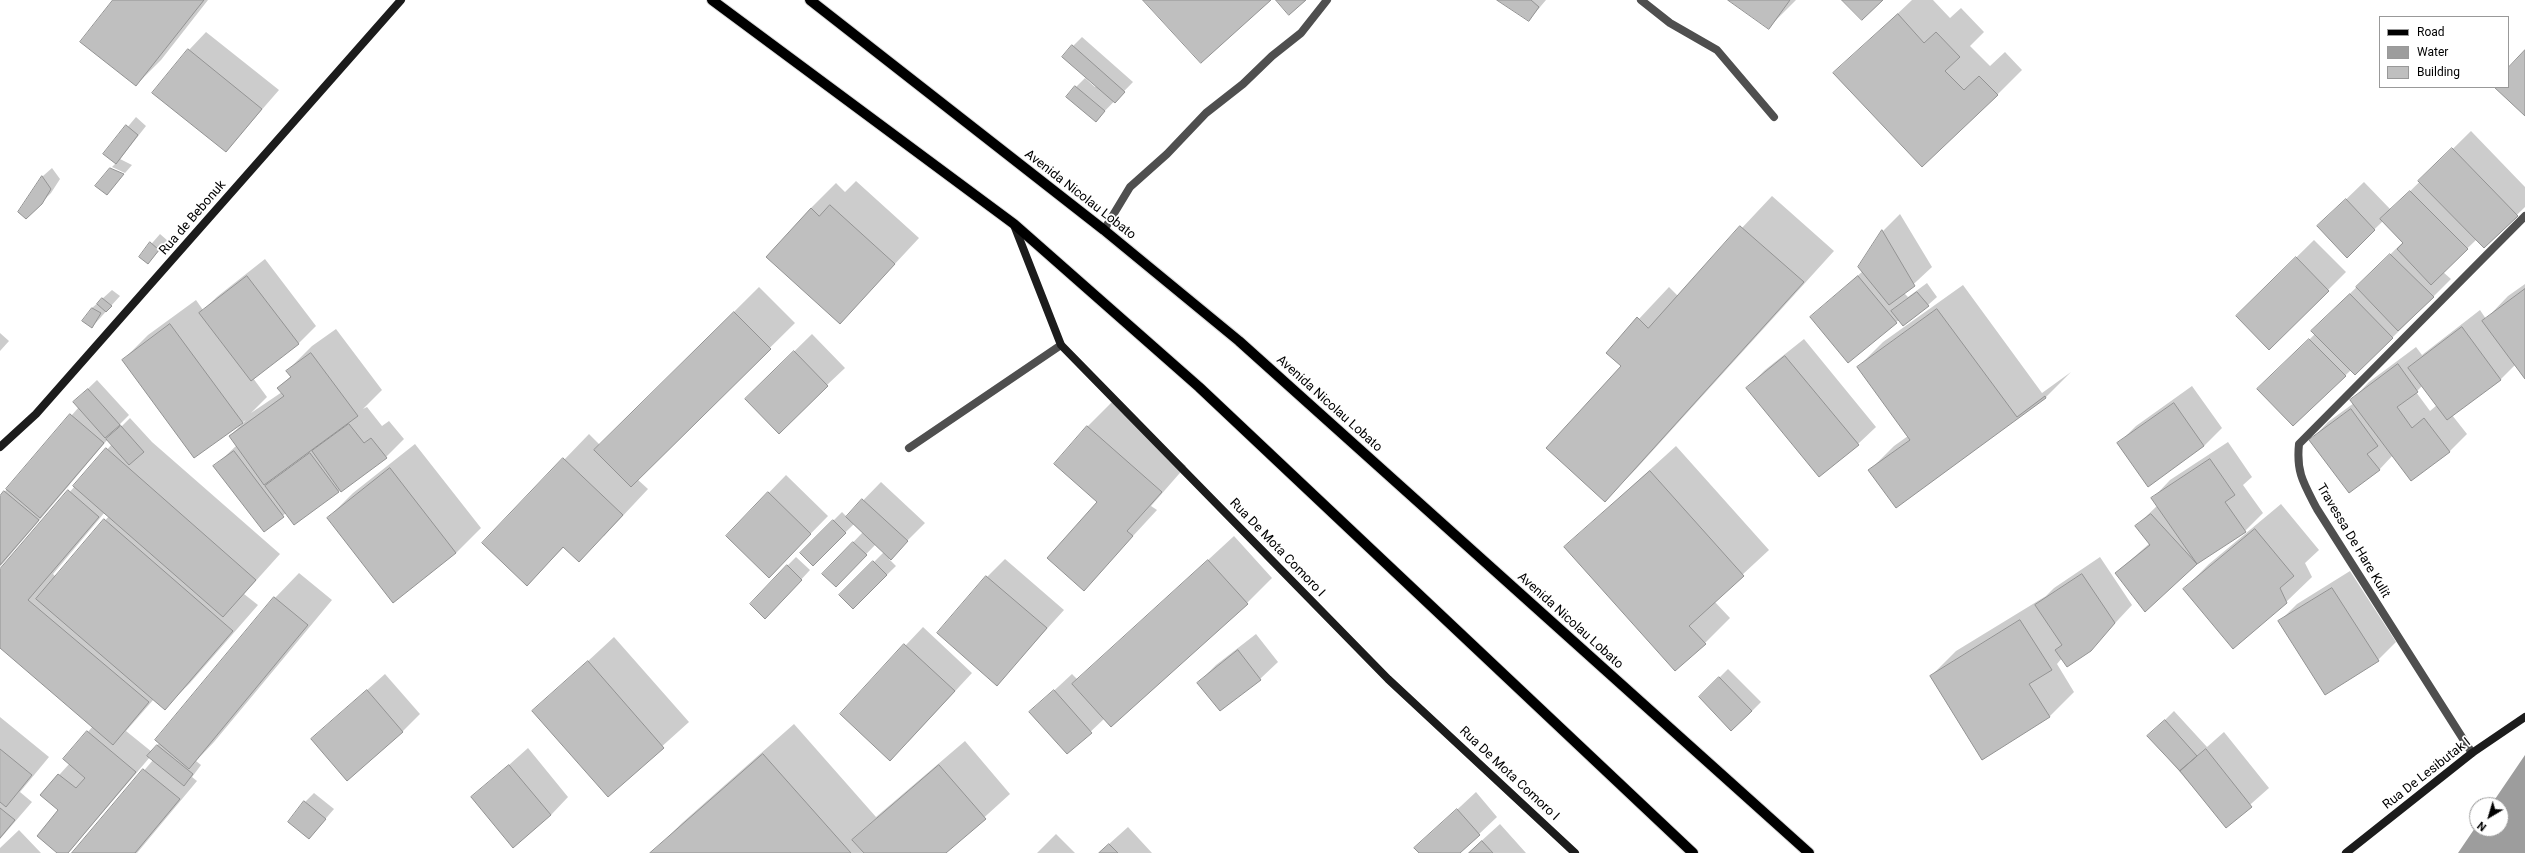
<!DOCTYPE html>
<html>
<head>
<meta charset="utf-8">
<style>
  body { margin:0 }
  #map { position:relative; width:2525px; height:853px; overflow:hidden; background:#fff; font-family:Roboto,sans-serif }
  canvas { display:block }
  .legend { position:absolute; left:2379px; top:16px; width:130px; height:72px; box-sizing:border-box; background:#fff; border:1px solid #999; margin:0; padding:5px 7px; list-style:none; font-size:12px; color:#000 }
  .legend li { display:flex; align-items:center; gap:8px; height:20px }
  .legend b { width:20px; border:1px solid #999 }
  .north { position:absolute; left:2469px; top:797px; width:40px; height:40px; box-sizing:border-box; background:#fff; border:1px solid #999; border-radius:50%; rotate:218deg; font-size:11px; font-weight:700; line-height:16px; text-align:center; color:#000 }
  .north::after { content:''; display:block; margin:auto; width:14px; height:18px; background:#000; clip-path:polygon(50% 0,100% 100%,50% 72%,0 100%) }
</style>
</head>
<body>
<div id="map">
<canvas width="2525" height="853"></canvas>
<ul class="legend">
<li><b style="height:5px;background:#000"></b>Road</li>
<li><b style="height:11px;background:#9d9d9d"></b>Water</li>
<li><b style="height:11px;background:#bfbfbf"></b>Building</li>
</ul>
<div class="north">N</div>
</div>
<script>
const ctx = document.querySelector('canvas').getContext('2d');
ctx.lineJoin = 'round';
function fill(path, color) { ctx.fillStyle = color; ctx.fill(path, 'evenodd'); }
function strokePath(path, color, width, dash) { ctx.strokeStyle = color; ctx.lineWidth = width; ctx.lineCap = dash ? 'butt' : 'round'; ctx.setLineDash(dash || []); ctx.stroke(path); }
function drawText(font, color, halo, rows, align = 'center') {
  ctx.font = font + ' Roboto,sans-serif'; ctx.lineWidth = 3.5; ctx.setLineDash([]); ctx.textBaseline = 'middle'; ctx.strokeStyle = halo; ctx.fillStyle = color; for (const [text, x, y, turn = 0] of rows) {
    ctx.save(); ctx.translate(x, y); ctx.rotate((+turn || 0) * Math.PI / 180); ctx.textAlign = isNaN(turn) ? turn : align; if (halo) ctx.strokeText(text, 0, 0); ctx.fillText(text, 0, 0); ctx.restore();
  }
}
const water = new Path2D(`
  M2525,755v98h-67l19,-28v4h24v-24h-10z`);
const shadow = new Path2D(`
  M114,0h94l-47,60 -25,25z
  M1499,0h47l-17,20z
  M1730,0h66l-28,28z
  M1912,0h21l17,18 11,-10 23,24 -14,14 20,20 15,-14 17,18 -25,25 -162,-22z
  M206,32l73,58 -53,61 -37,-101z
  M1082,37l51,45 -37,38 -20,-33 9,-9 10,9 2,-2 -24,-39z
  M136,117l10,9 -26,33 12,6 -7,8 -13,-6 4,-4 -11,-9z
  M2471,131l54,56v20l-41,40 -7,-8 -34,33 8,7 -59,59 -41,32 -57,55 -35,-36 56,-55 15,-21 73,-71 -20,-21 -36,35 -11,-47 28,-27 27,28z
  M52,168l8,11 -9,14 -25,25 -7,-6 24,-36z
  M856,181l63,57 -79,85 -29,-115 25,-25 9,9z
  M1772,196l62,55 -198,218 -31,31 17,-134 -15,-13 62,-66 9,9z
  M1900,214l32,53 -28,26 4,4 19,-14 10,14 -9,8 -32,17 -85,-5 52,-46 -4,-4 24,-36z
  M160,234l8,7 -20,22 -8,-6z
  M2314,240l32,32 -77,77 -14,-51z
  M265,259l51,67 -18,18 -45,34 14,19 -16,16 31,-21 -4,-4 13,-12 -4,-5 25,-25 24,-17 46,61 -19,19 4,-2 15,19 7,-5 15,18 -18,18 -47,34 -53,22 -22,18 -49,-65 22,-21 -7,-9 16,-16 -52,36 -71,-96 25,-25 48,-35 7,10 15,-14z
  M2525,284v93l-9,-13 -16,16 -48,35 15,19 -18,18 -56,3 -14,15 -68,-30 17,-18 26,-19 -2,-3 17,-18 47,-35 6,8 58,-45 6,9 22,-23zM2423,385l14,20 -7,6 -14,-19z
  M1963,285l79,108 29,-21 -25,25 -150,109 -27,-35 25,-25 14,-10 -50,-69 25,-25z
  M759,287l36,36 -158,156 11,10 -44,47 -40,11 -37,37 -43,-41 105,-109 11,11z
  M112,290l8,6 -28,31v-19z
  M0,333l9,8 -9,10z
  M812,334l33,34 -18,17 -63,-4z
  M1804,339l72,88 -18,17 -111,-56 18,-18z
  M97,380l32,35 -9,9 2,2 8,-8 22,24 128,112 -36,40 14,11 -68,78 -25,25 -11,-9 -28,32 26,21 123,-154 24,-25 33,27 -118,142 -18,19 5,4 -9,12 5,4 -60,72h-63l79,-93 -3,-3 -82,96h-9v-43l-18,-15 29,-32 -5,-4 28,-33 -93,-79v-76l112,-127 -4,-5 -108,128v-70l79,-90 -5,-5zM105,512l4,4 -53,61 -3,-3z
  M2192,386l30,42 -18,18 -56,40 -30,-42 18,-18z
  M1112,402l74,64 -35,40 6,4 -73,79 15,-87 -12,-75z
  M2228,442l24,35 -9,8 20,28 -18,18 -48,33 -81,9 34,-30 -14,-17 22,-21 -5,-7 17,-18z
  M415,444l66,84 -25,25 -128,-35 25,-25z
  M1676,446l93,104 -55,51 16,17 -25,25 -140,-96z
  M786,475l42,41 -42,43 -59,-23z
  M881,482l44,41 -36,36 7,7 -43,42 -12,-13 43,-43 -8,-8 -32,33 -21,-3 40,-42 -9,-8 -41,40 -12,-11 41,-41 5,5z
  M2281,504l38,46 -14,13 7,14 -26,25 -102,-13 25,-25z
  M1234,536l38,42 -25,25 -142,115 -37,35 -37,-41 41,-38 6,6z
  M796,557l14,13 -36,39 13,-43z
  M2100,557l32,48 -42,45 -28,8 -5,6 17,28 -25,25 -118,-41 25,-25 90,-55 8,-8z
  M1005,559l59,51 -67,74 -10,-107z
  M2350,571l46,71 -18,18 -52,34 -46,-73 17,-17z
  M923,627l49,46 -64,69 -67,-28z
  M1256,634l22,28 -18,17 -62,4 18,-18z
  M614,637l75,85 -81,73 -74,-84z
  M1728,669l33,33 -9,9 -52,-14z
  M385,674l35,40 -18,18 -90,7z
  M2174,711l33,36 17,-15 45,56 -43,38 -77,-90z
  M0,717l49,40 -29,35 12,10 -32,37z
  M794,724l82,93 89,-76 45,53 -65,59h-293l30,-30z
  M528,748l40,49 -17,18 -79,-17z
  M1476,792l21,25 -38,36h-38l-5,-5z
  M314,793l20,16 -25,29 -4,-36z
  M1500,824l26,29h-58z
  M1128,827l24,26h-53z
  M19,830l22,23h-41v-5z
  M1056,834l19,19h-38z`);
const building = new Path2D(`
  M113,0h91l-68,86 -56,-44z
  M1143,0h128l-70,63z
  M1276,0h30l-17,15z
  M1497,0h34l8,7 -10,14z
  M1728,0h62l-21,29z
  M1842,0h41l-21,20z
  M1898,14l26,29 12,-11 24,25 -15,14 19,19 15,-14 19,19 -76,72 -89,-94z
  M1072,45l53,47 -10,11 -53,-46z
  M188,49l74,60 -36,43 -74,-59z
  M2525,50v66l-31,-29h14v-19z
  M1075,86l30,25 -9,11 -30,-25z
  M126,125l12,10 -22,29 -13,-10z
  M2452,148l66,68 -34,32 -66,-67z
  M110,168l14,6 -17,21 -12,-9z
  M42,176l9,13 -9,15 -16,15 -8,-7z
  M2410,191l58,58 -37,36 -34,-36 6,-6 -23,-24z
  M2346,199l29,31 -28,28 -30,-32z
  M830,205l65,59 -55,60 -74,-67 45,-49 8,8z
  M1740,226l64,56 -199,220 -59,-54 75,-82 -15,-13 31,-36 11,11z
  M1882,230l33,56 -26,19 -31,-38z
  M150,242l9,8 -11,14 -9,-7z
  M2390,254l44,43 -36,34 -42,-44z
  M2296,257l33,34 -60,59 -33,-34z
  M247,276l52,68 -48,37 -52,-68z
  M1858,276l39,47 -49,40 -38,-46z
  M2525,289v90l-43,-58z
  M1917,292l12,14 -26,20 -12,-15z
  M2350,294l43,44 -38,37 -44,-44z
  M102,298l10,8 -6,6 -9,-8z
  M92,308l9,5 -9,15 -10,-7z
  M1937,309l80,108 28,-21 1,2 -150,110 -28,-38 42,-30 -53,-73z
  M734,312l37,37 -140,138 -37,-37z
  M170,324l73,99 -49,35 -72,-98z
  M2462,327l39,53 -54,40 -39,-52z
  M2309,339l37,37 -53,50 -36,-37z
  M794,351l34,35 -49,48 -34,-35z
  M311,353l47,63 -94,69 -35,-49 55,-40 -7,-8 14,-11 -5,-6z
  M1785,356l74,89 -40,32 -73,-89z
  M2398,364l20,28 -21,15 15,21 12,-10 26,34 -39,29 -61,-81z
  M88,389l32,36 -15,13 -32,-36z
  M2174,403l30,43 -56,41 -31,-44z
  M2351,409l27,37 -11,8 13,16 -31,23 -40,-53z
  M70,414l34,29 -64,75 -34,-29z
  M349,424l15,19 7,-5 16,20 -46,34 -29,-41z
  M121,426l23,26 -15,13 -23,-26z
  M1087,426l75,66 -35,39 6,5 -49,55 -37,-33 50,-56 -43,-38z
  M106,448l150,132 -33,37 -150,-131z
  M234,451l50,66 -20,15 -51,-66z
  M310,453l29,39 -45,33 -29,-39z
  M563,458l60,57 -44,47 -16,-15 -36,39 -45,-43z
  M2210,459l25,36 -10,7 21,30 -49,32 -46,-66z
  M390,468l66,85 -63,50 -66,-85z
  M1650,471l94,105 -55,50 17,18 -31,27 -111,-124z
  M68,490l31,27 -71,83 121,102 -36,43 -113,-97v-79z
  M4,491l35,29 -39,45v-69z
  M768,492l43,42 -42,44 -43,-42z
  M862,499l46,42 -17,19 -45,-43z
  M2151,514l46,50 -52,48 -30,-39 35,-28 -15,-19z
  M104,519l129,112 -68,79 -129,-111z
  M833,520l13,13 -33,33 -13,-13z
  M2255,529l39,47 -14,12 7,15 -54,46 -50,-60z
  M853,542l14,13 -31,32 -14,-13z
  M1208,560l40,44 -137,123 -39,-43z
  M873,561l14,14 -34,34 -14,-14z
  M787,565l15,15 -37,39 -15,-15z
  M2082,574l33,49 -24,28 -24,16 -12,-17 7,-5 -27,-40z
  M986,576l61,52 -50,58 -60,-53z
  M2332,588l47,73 -54,34 -47,-74z
  M274,597l34,28 -119,144 -34,-29z
  M2020,620l32,50 -23,14 21,33 -68,43 -52,-84z
  M904,644l51,47 -65,70 -50,-47z
  M1238,650l23,30 -41,31 -23,-28z
  M588,661l76,87 -56,49 -76,-86z
  M1719,677l33,34 -21,20 -32,-34z
  M367,690l36,42 -56,49 -36,-42z
  M1054,690l38,43 -25,21 -38,-42z
  M2165,720l32,36 -17,15 -33,-35z
  M87,731l49,41 -68,81h-11l-20,-17 21,-26 -18,-15 18,-21 18,14 9,-10 -22,-19z
  M157,745l36,29 -9,12 -37,-30z
  M0,749l32,26 -26,32 -6,-5z
  M2206,749l46,58 -26,21 -46,-57z
  M763,754l88,99h-201z
  M509,765l42,50 -38,33 -42,-51z
  M939,765l47,54 -40,34h-82l-12,-13z
  M143,769l37,30 -45,54h-63z
  M304,801l22,18 -17,20 -21,-17z
  M0,808l15,12 -15,18z
  M1457,809l23,26 -20,18h-41l-5,-5z
  M1482,841l11,12h-24z
  M1109,844l9,9h-19z`);
const lane = new Path2D(`
  M909,448l152,-103`);
const street = new Path2D(`
  M1641,0l29,23 47,27 57,67
  M1104,230l26,-43 37,-33 39,-41 37,-29 29,-28 29,-23 26,-33
  M2472,753l-155,-244c-13,-25 -21,-36 -18,-65l226,-228`);
const secondary = new Path2D(`
  M1014,225l47,120 327,334 187,174
  M0,447l36,-33 365,-414
  M2346,853l126,-100 53,-36`);
const primary = new Path2D(`
  M712,0l302,224 185,163 494,466
  M810,0l294,230 135,111 570,512`);
const streetNames = [
  ["Avenida Nicolau Lobato",1080,195,38],
  ["Rua de Bebonuk",193,218,-49],
  ["Avenida Nicolau Lobato",1329,404,42],
  ["Travessa De Hare Kulit",2353,541,59],
  ["Rua De Mota Comoro I",1277,548,46],
  ["Avenida Nicolau Lobato",1570,621,42],
  ["Rua De Mota Comoro I",1509,774,43],
  ["Rua De Lesibutak I",2427,774,-38]
];
fill(water, '#9d9d9d');
fill(shadow, '#0003');
fill(building, '#bfbfbf');
strokePath(building, '#939393', 1);
strokePath(primary, '#dbdbdb', 12);
strokePath(lane, '#4f4f4f', 8);
strokePath(street, '#4f4f4f', 8);
strokePath(secondary, '#1c1c1c', 8);
strokePath(primary, '#000', 10);
drawText('13px', '#000', '#fff', streetNames);
</script>
</body>
</html>
